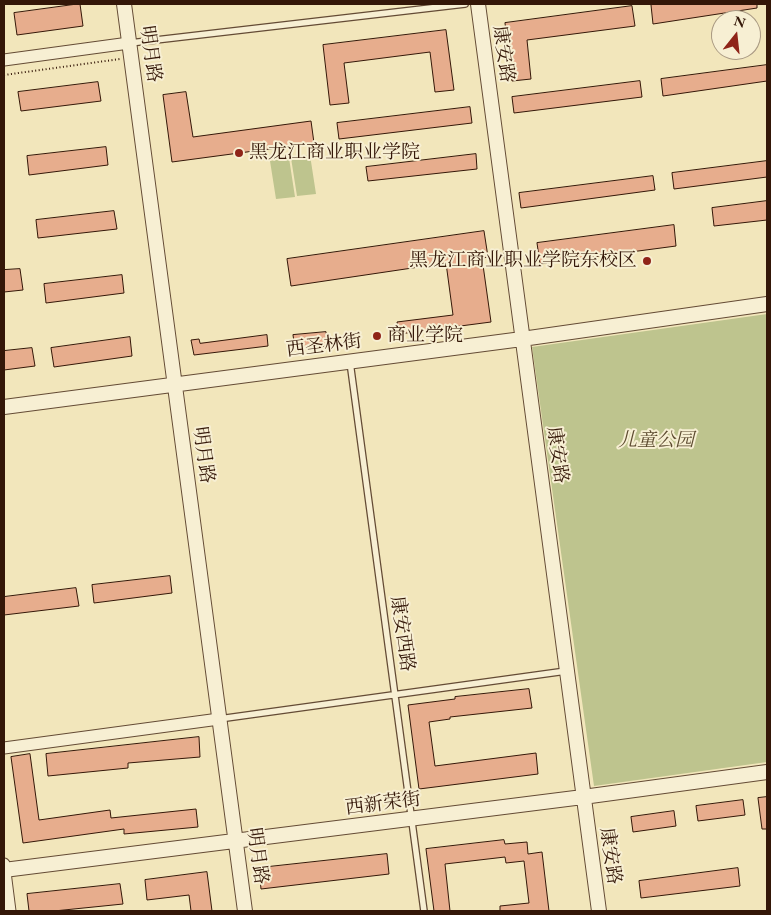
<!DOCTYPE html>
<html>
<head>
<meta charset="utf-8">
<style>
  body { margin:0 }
  #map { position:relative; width:771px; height:915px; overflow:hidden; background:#f2e6bb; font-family:"EB Garamond",serif }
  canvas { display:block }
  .frame { position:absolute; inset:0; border:5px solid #341708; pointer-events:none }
  .north { position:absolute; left:711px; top:10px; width:50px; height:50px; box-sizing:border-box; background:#f7efd3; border:1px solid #a99982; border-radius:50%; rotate:16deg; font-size:14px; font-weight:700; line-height:20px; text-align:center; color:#341708 }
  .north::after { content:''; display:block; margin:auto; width:18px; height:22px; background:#8f2418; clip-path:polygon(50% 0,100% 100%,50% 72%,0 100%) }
</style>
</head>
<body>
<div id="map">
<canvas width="771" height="915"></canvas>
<div class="frame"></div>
<div class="north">N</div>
</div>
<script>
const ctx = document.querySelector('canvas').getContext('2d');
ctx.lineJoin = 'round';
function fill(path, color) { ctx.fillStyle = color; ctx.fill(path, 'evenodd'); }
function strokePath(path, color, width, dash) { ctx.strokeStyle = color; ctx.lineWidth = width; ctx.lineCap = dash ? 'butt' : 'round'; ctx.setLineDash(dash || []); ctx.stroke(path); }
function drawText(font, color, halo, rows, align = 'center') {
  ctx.font = font + ' "EB Garamond","Noto Serif SC",serif'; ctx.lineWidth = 4; ctx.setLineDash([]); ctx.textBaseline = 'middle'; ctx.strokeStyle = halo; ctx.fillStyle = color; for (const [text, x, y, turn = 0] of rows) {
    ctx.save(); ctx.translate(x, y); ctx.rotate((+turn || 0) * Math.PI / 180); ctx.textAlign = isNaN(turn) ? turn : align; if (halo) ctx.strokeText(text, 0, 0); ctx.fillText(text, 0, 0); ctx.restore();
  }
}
const green = new Path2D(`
  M310,155l6,39 -19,2 -6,-38z
  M289,158l6,39 -19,2 -6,-38z
  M767,314v448l-173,24 -62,-439z`);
const building = new Path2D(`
  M80,4l3,22 -66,9 -3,-22z
  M662,4h95v4l-104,16 -2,-19z
  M632,6l3,20 -108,14 4,39 -19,2 -7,-58z
  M446,30l8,60 -19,2 -5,-40 -86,11 5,40 -19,2 -7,-60z
  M767,65v16l-104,15 -2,-17z
  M640,81l2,16 -128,16 -2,-16z
  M98,82l3,19 -80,10 -3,-19z
  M186,92l7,45 118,-16 3,22 -142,19 -9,-67z
  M470,107l2,16 -133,16 -2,-16z
  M106,147l2,18 -79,10 -2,-19z
  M476,154l1,15 -109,12 -2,-14z
  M767,161v16l-93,12 -2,-16z
  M653,176l2,14 -134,18 -2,-15z
  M767,201v19l-53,6 -2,-18z
  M114,211l3,18 -79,9 -2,-18z
  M674,225l2,21 -136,18 -3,-21z
  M484,231l4,26 -6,1 9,64 -92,12 -2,-12 56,-7 -7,-52 -155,23 -4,-27z
  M20,269l3,21 -19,2v-22z
  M122,275l2,18 -78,10 -2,-19z
  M326,332l2,14 -33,3 -2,-14z
  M267,335l1,11 -74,9 -3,-15 8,-1 1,4z
  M130,337l2,19 -78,11 -3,-19z
  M32,348l3,18 -31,4v-19z
  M170,576l2,17 -78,10 -2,-18z
  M76,588l3,18 -75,9v-18z
  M529,689l3,19 -82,9v2l-21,3 6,44 101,-13 2,21 -119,15 -11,-84 47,-6v-2z
  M199,737l1,20 -72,6v5l-80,8 -2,-22z
  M30,754l9,66 71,-10 1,8 85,-9 2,18 -74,7v-5l-101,14 -12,-86z
  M767,797v32h-5l-4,-31z
  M743,800l2,15 -47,6 -2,-15z
  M674,811l2,15 -43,6 -2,-15z
  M504,840l1,4 22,-2 1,12 14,-2 7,59h-49v-5l29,-3 -5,-42 -18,2 -1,-6 -60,7 5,47h-16l-8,-62z
  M387,854l2,20 -128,15 -2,-21z
  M738,868l2,18 -99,12 -2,-17z
  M207,872l5,39h-21l-2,-16 -42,5 -2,-20z
  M120,884l3,20 -69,7h-25l-2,-17z`);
const path = new Path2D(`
  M4,75l116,-16`);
const service = new Path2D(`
  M130,43l335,-39
  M350,362l74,549
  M219,719l347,-48`);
const minor = new Path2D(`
  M4,60l125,-17
  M4,748l215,-29
  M4,864l6,47`);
const tertiary = new Path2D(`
  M124,4l121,907
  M478,4l121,907
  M4,407l518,-68 245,-35
  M4,870l579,-73 184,-25`);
const markers = [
  [239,153,5,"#8f2418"],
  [647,261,5,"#8f2418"],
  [377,336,5,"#8f2418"]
];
const streetNames = [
  ["明月路",150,54,82],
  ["康安路",503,54,82],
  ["西圣林街",324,346,-7],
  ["明月路",203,455,82],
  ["康安路",557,455,82],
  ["康安西路",402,634,82],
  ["西新荣街",383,804,-7],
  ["明月路",257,856,82],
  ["康安路",610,856,82]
];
const poiNames = [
  ["黑龙江商业职业学院",249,153],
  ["黑龙江商业职业学院东校区",637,261,"right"],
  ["商业学院",387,336]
];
const parkNames = [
  ["儿童公园",656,441]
];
fill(green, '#bec48e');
fill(building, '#e7ad8d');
strokePath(building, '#341708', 1);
strokePath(service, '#644b35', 8);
strokePath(minor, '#644b35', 13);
strokePath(tertiary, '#644b35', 16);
strokePath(path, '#341708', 2, [1, 2.5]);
strokePath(service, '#f7efd3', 5.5);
strokePath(minor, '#f7efd3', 11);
strokePath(tertiary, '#f7efd3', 14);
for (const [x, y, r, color] of markers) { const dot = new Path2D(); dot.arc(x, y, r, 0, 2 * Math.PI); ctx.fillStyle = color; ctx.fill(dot); strokePath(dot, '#f7efd3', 2); }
drawText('19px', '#341708', '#f7efd3', streetNames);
drawText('19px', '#341708', '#f7efd3', poiNames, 'left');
drawText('italic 19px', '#5d4b30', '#f7efd3', parkNames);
</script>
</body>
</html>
